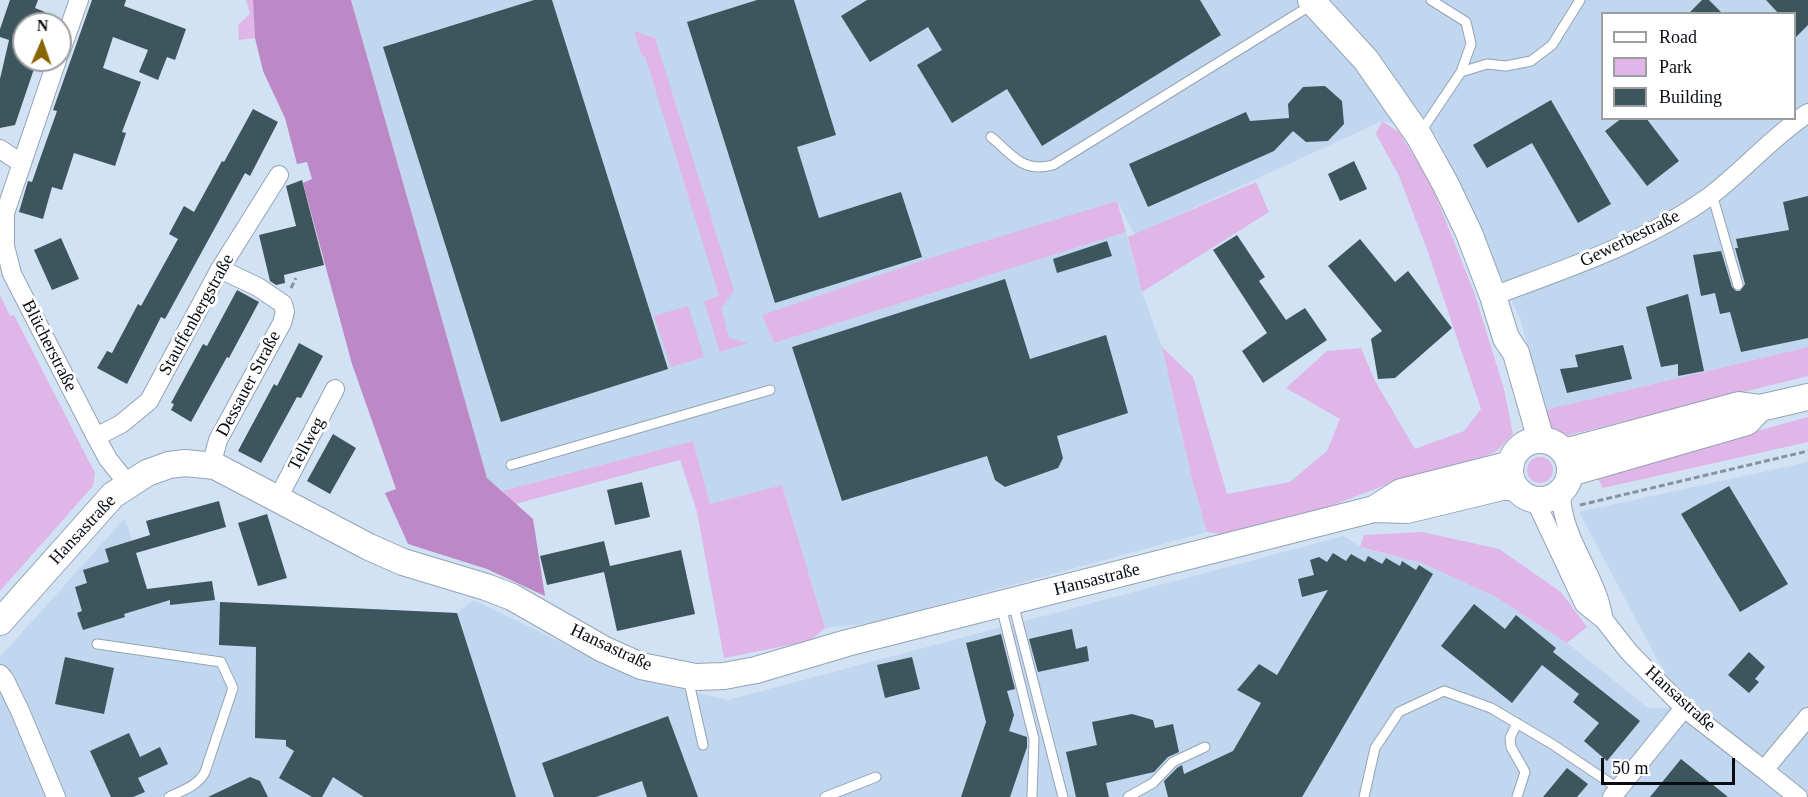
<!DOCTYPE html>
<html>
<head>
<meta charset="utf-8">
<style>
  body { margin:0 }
  #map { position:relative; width:1808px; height:797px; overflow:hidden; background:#d2e2f5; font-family:"Times New Roman",serif }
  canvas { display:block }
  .legend { position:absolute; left:1601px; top:12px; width:195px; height:108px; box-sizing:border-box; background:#fff; border:2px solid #9c9ea1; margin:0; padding:8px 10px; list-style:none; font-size:18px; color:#080d13 }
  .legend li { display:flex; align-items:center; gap:12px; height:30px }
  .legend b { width:30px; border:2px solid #9c9ea1 }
  .north { position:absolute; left:12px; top:12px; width:60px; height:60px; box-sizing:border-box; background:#fff; border:2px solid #9c9ea1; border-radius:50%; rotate:2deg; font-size:16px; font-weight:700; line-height:24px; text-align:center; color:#080d13 }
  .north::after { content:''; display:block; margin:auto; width:21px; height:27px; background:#896401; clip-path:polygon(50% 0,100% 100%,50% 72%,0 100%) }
  .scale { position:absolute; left:1601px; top:758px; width:134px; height:27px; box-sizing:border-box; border:3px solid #080d13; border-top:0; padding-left:8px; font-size:18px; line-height:21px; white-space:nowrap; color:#080d13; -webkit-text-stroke:4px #fff; paint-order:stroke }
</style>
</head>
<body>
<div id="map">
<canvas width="1808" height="797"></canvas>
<ul class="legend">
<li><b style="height:8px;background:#fff"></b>Road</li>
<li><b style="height:16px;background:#e0b5e8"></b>Park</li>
<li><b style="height:16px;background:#3d555c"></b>Building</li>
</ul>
<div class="north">N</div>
<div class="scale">50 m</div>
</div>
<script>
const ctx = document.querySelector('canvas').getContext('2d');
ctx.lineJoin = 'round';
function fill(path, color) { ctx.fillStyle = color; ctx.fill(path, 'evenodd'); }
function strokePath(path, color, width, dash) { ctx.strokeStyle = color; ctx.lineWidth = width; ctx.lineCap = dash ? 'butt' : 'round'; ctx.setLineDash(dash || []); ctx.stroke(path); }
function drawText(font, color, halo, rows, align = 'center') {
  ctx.font = font + ' "Times New Roman",serif'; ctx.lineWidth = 6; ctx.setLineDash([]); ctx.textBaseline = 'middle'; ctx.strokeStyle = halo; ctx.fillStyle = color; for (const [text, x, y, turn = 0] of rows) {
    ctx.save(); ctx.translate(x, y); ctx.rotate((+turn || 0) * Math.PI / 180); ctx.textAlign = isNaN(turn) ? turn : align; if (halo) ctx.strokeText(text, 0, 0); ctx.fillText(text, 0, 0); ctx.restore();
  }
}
const built = new Path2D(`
  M351,0h1457v347l-263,63 -25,-91 -84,-184 -54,-14 -247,114 -18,-34 -355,114 12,28 352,-111 16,60 20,55 30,132 15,53 -334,91 -48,5 -43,-143 -72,19 -17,-63 -191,50 -15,-13zM1602,14h192v104h-192z
  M1808,462v335h-1808v-140l125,-139 23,73 64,-10 3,19 5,2 237,11 17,-13 161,78 93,22 616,-164 20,13 58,14 72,33 73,47 81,65h35l-104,-196z`);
const green = new Path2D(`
  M246,0h7l2,38 -16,2 -1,-15 12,-11z
  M634,31l21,7 79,253 -13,17 8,30 19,5 -28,9 -16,-51 15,-5 -74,-240h-3z
  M1382,121l17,11 32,52 43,108 30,97 9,45 -16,17 -40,17 -66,15 -71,27 -99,24 -14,-2 -15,-53 -30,-132 31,30 34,117 63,-12 37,-31 13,-32 -54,-31 41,-37 34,-3 14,33 40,68 49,-18 17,-22 -52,-154 -30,-79 -23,-42z
  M1256,182l13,30 -127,80 -14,-55z
  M1117,201l9,31 -352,111 -12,-28 168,-57z
  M0,295l10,21 4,-1 81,158 -2,13 -93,105z
  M688,306l16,51 -33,10 -17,-51z
  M1808,347v29l-243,60 -15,-7 -5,-19z
  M1808,417v25l-205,46 -7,-13z
  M693,441l17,63 72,-19 43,143 -15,13 -86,17 -27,-146 -17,-52 -165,44 -13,-13z
  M1527 470a13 13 0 1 1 26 0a13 13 0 1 1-26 0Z
  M1422,532l77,17 62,43 26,35 -20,16 -73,-47 -72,-33 -62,-16 4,-12z`);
const forest = new Path2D(`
  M253,0h98l136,478 46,41 12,77 -58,-27 -79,-25 -23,-51 11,-4 -44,-125 -49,-181 9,-4 -5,-17 -10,2 -12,-46 -22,-47 -8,-33z`);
const building = new Path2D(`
  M10,0h28l-3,8 10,4 -5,12h-16v36h13l-22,65 -15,3v-49l9,-39 -9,-3v-8z
  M92,0h34l-2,6 62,23 -11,31 -8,-3 -9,23 -19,-8 9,-22 -35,-13 -10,31 38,14 -19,50 4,1 -11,33 -41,-13 -12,37 -10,-3 -9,32 -24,-7 9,-31 4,1 9,-26 16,-45 -4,-1z
  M534,0h18l116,369 -167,53 -118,-375z
  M757,0h37l42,135 -39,12 22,71 82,-26 21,65 -147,46 -88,-281z
  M867,0h333l21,35 -179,111 -35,-57 -55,34 -35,-58 25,-15 -14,-23 -58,35 -29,-46z
  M1702,0h7l14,14h-35z
  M1766,0h42v25l-14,14v-25h-15z
  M1325,86l17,15 2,23 -16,17 -22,1 -13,-11 -19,20 -126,56 -19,-43 117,-52 4,9 39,-3 -1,-14 15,-17z
  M1551,100l60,104 -33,19 -46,-80 -45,25 -14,-23z
  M253,109l25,13 -28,54 -5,-3 -80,146 -4,-2 -34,67 -30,-16 10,-17 5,2 26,-49 3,2 37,-67 -9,-5 15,-28 10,6 28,-51 2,1z
  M1622,118h24l33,43 -32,25 -42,-55z
  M1354,161l13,28 -27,12 -12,-27z
  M302,180l22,85 -40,10 1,8 -9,2 -6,-4 -11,-46 37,-9 -10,-40z
  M1808,196v142l-67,14 -11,-40 -10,2 -5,-21 -14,3 -8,-41 28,-4 11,36 4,4h4l5,-7 -10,-36h3l-2,-9 53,-9 -6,-28z
  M1237,235l28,42 -6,4 27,39 19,-12 22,32 -64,43 -21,-32 25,-18 -54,-83z
  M61,238l18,41 -27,11 -18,-40z
  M1360,239l35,43 13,-11 44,57 -57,50 -17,1 -7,-40 11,-8 -54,-65z
  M1107,241l5,15 -55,17 -4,-14z
  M1005,279l25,80 76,-24 22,78 -71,23 6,22 -5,10 -53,19 -10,-7 -8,-24 -145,45 -50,-154z
  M237,290l22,12 -30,56 -2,-1 -36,65 -20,-12 3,-6 -3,-1 32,-59 4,2z
  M1688,294l16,77 -26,5v-12l-17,3 -15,-60z
  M299,343l24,13 -22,42 -4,-1 -36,66 -23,-12 36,-67 3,2z
  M1623,345l9,34 -65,14 -7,-24 18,-2 -3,-12z
  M333,434l23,14 -26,46 -23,-13z
  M642,482l8,35 -35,8 -8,-35z
  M1729,486l59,98 -48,28 -59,-98z
  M219,501l7,26 -90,26 11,36 65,-8 3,19 -45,5v-5l-46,14 1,3 -42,13 -6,-17 5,-2 -7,-24 12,-4 -4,-13 26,-8 -4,-13 45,-14 -4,-14z
  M267,514l20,64 -29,8 -20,-63z
  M604,541l6,25 71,-16 14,64 -78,17 -13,-59 -57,13 -7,-29z
  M1333,553l13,8 5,-7 14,8 3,-6 14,8 4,-6 14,8 2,-5 14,9 3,-5 14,9 -131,223h-134l-4,-16 13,-13 5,-3 2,9 49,-23 28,-48 -24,-13 22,-26 18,11 51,-85 -26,7 -4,-18 16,-4 -4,-15 9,-3 8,5z
  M220,602l237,11 59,184h-152l-31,-20 -11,20h-10l-33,-19 15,-27 -8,-5v-6l-31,-2 1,-91 -37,-2z
  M1474,604l31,25 11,-14 40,33 -3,4 87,69 -33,40 -23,-20 15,-18 -26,-21 6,-8 -37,-29 -30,38 -71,-57z
  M1072,629l4,20 11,-3 2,15 -51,11 -9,-33z
  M1001,634l14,55 -8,2 7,24 -5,16 18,6v10l-17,50h-49l25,-75 -20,-79z
  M1749,652l16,15 -10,12 4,3 -10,11 -21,-18z
  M65,657l49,11 -10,46 -49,-10z
  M912,657l8,32 -35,9 -8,-33z
  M1132,714l21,6 2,8 18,-4 6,28 -11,5 -14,15 -48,11 3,14h-33l-10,-45 31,-7 -5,-23z
  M668,716l30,81h-51l-5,-16 -46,16h-42l-12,-34z
  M129,733l11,24 20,-10 8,17 -30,14 7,14 -12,5h-22l-21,-46z
  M1681,759l47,38h-78z
  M1567,768l21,16 -11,13h-34z
  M250,777l10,4 8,16h-60z`);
const path = new Path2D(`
  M291,288l5,-10
  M1580,505l228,-54`);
const lane = new Path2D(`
  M1431,0l35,22 5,22 -10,28
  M1420,133l41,-61 26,-8 19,2 25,-5 21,-16 28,-45
  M991,137c22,18 31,36 62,28l260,-161
  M1712,194l26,91
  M511,465l259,-75
  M1013,603l50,194
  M1001,606l33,133 -2,58
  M97,644l124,18 12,26 -28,84c-7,14 -24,19 -36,25
  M688,678l15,67
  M825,797l51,-20
  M1128,797l25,-14 20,-21 32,-15
  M1364,797l11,-49 24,-36 45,-21 47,17 61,36 67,45
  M1517,797l8,-25 -14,-25 -1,-9 7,-15`);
const street = new Path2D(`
  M60,53l19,-53
  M57,60l-52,153v33l7,28 84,163 12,22 20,25
  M0,149l21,14
  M1493,296c74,-28 152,-53 217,-100 34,-26 62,-59 98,-83
  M96,437l25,-13 28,-23 71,-132 59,-94
  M215,466l-1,-11 4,-15 64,-117 3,-11 -2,-8 -25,-17 -38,-18
  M1561,492c0,39 25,70 37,105 3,7 4,15 6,23
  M278,498l57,-109
  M1535,500l49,104 20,16 25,32 55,56 80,62 44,-53
  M0,674l5,6 15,31 36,86
  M1764,770l34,27
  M1612,797l72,-89`);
const secondary = new Path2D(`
  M1311,0l55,60 53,76 27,49 23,48 24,63 13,42 10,15 25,87
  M1510 470a30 30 0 1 1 60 0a30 30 0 1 1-60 0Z
  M1564,452l175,-47 21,3 48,-11
  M1570,473l177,-51 13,-14
  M1374,509l27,-17 110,-28
  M0,622l113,-127 34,-22 22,-8 16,-2 30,3 154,81 34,15 83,25 26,10 91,52 38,17 54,11 29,-1 32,-6 91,-27 527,-134 33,1 95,-23h13`);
const streetNames = [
  ["Gewerbestraße",1630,239,-26],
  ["Stauffenbergstraße",197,315,-61],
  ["Blücherstraße",49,346,63],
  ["Dessauer Straße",249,384,-62],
  ["Tellweg",307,444,-62],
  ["Hansastraße",83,530,-47],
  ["Hansastraße",1097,580,-14],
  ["Hansastraße",611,648,25],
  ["Hansastraße",1680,699,42]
];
fill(built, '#c1d6ef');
fill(green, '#e0b5e8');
fill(forest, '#bd88c6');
fill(building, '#3d555c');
strokePath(lane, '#94a3b5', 11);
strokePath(street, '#94a3b5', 20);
strokePath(secondary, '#94a3b5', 28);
strokePath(path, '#8792a1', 3, [6, 3]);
strokePath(lane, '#fff', 9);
strokePath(street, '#fff', 18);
strokePath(secondary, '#fff', 26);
drawText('18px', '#080d13', '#fff', streetNames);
</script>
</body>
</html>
